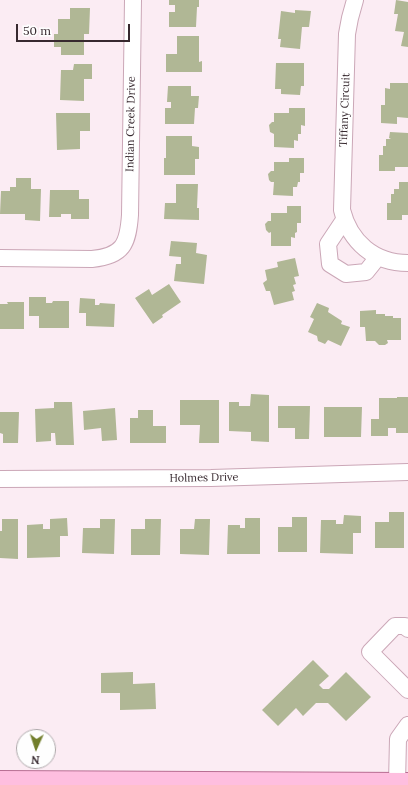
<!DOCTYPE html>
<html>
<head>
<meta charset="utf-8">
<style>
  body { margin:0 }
  #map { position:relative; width:408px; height:785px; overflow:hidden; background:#fbecf3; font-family:Lora,serif }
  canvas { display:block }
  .north { position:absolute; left:16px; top:729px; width:40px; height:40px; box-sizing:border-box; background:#fefefe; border:1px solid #aea9ab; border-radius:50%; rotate:183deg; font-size:11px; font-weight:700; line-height:16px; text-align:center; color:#37292f }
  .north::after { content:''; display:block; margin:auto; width:14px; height:18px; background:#727f2c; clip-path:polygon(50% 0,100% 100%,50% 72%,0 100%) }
  .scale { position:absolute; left:16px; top:24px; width:114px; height:18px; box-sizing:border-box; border:2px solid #37292f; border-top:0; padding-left:5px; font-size:12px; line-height:14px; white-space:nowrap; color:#37292f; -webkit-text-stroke:3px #fefefe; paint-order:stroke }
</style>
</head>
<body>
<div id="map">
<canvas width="408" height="785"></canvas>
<div class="north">N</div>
<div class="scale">50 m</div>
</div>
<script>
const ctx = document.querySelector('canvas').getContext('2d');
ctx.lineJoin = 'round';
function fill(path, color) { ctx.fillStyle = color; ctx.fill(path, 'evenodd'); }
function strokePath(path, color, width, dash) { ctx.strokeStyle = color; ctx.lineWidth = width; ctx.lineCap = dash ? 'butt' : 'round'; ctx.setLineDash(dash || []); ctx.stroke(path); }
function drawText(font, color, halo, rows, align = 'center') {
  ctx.font = font + ' Lora,serif'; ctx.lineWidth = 3; ctx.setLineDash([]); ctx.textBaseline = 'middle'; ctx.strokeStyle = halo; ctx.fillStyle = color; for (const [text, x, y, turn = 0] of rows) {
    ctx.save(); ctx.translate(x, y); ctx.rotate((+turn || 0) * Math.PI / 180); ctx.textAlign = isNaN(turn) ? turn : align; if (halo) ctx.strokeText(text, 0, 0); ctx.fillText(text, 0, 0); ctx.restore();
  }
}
const building = new Path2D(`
  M169,0h30v7h-2l-1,20h-27v-15h6v-7h-6z
  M396,0l12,2v45l-7,-1 3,-14 -9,-1 3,-17h-4z
  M70,8h20l-1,26h-5v21h-23v-8h-7v-13h4v-15h12z
  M295,10l16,1 -2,16h-7l-2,22 -20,-2 1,-8h-3l3,-28 14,2z
  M177,36h22v26l3,-1v11h-36v-18h11z
  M276,63h28v23h-3l-1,9 -19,-1v-5h-6z
  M74,64h18v15h-8v22l-24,-1 1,-30h12z
  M390,83h18v35l-11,-1v7l-16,-1v-18h4v-17l5,1z
  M168,86h23v10h8l-1,12h-3l-1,16h-29v-16h6v-6h-4z
  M289,108h16v18l-4,-1v9h-3v7l-4,-1v8l-20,-1v-13l-4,-2 -1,-7 3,-3h2v-9h15z
  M56,113h34v18h-10v18l-23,1z
  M390,132l18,1v34h-13v4h-16v-16h4v-9h3v-7h5l-2,-1z
  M166,136h26v10l7,1v12h-4v16h-31v-17h2z
  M289,158h15v15h-4v9h-2l-1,5h-4v9l-20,-1 1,-13h-3l-2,-2 -1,-6 3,-3h3v-9h15z
  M16,178h15v11h10l-1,32 -15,-1v-6h-25l1,-23h9v-4h6z
  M399,182h9v33h-6v5h-15v-17h4v-9h3v-5h5z
  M176,184h22l-1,24h2v12l-35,-1 1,-16h11z
  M50,190h29v9h10v20h-18v-5h-10v3h-12z
  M287,206h14v17h-4v9l-2,1v5l-4,-1v9h-20v-14l-2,1 -3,-3 -1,-6 3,-3h3v-8h16z
  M171,241l26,2 -1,10 11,2 -3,29 -30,-3 2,-17h5v-7l-12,-1z
  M295,258l4,18 -5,1 2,7 -3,1 2,6 -3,1 2,8 -20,5 -4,-14h-4l-3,-8 4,-3 -2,-10 13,-3 -1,-5z
  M169,284l12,18 -19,13 1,2 -10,7 -18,-26 14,-9 3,6z
  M29,297h17v6h6l1,-2h16v27h-30v-12h-10z
  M80,298l15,1v6h4l1,-2 15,1 -1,23 -28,-1v-13h-7z
  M7,302h17v27h-24v-25h8z
  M317,303l12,5 -1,4 14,9 -1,3 9,3 -9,19 -13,-6 -3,4 -7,-3 -1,-5 -9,-4 6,-13 -4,-2z
  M376,310v4h9v2h8v2h8v22h-14l1,3 -3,2h-6l-4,-4h-9l-1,-14h-5v-16z
  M251,394l18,1v47l-18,-1v-9l-22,-1v-29h10v4h11z
  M397,397h11v36h-12v-5h-8v8h-17v-17h8v-21h18z
  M180,400h39v43h-20l1,-18h-20z
  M54,402h18l2,43h-18l-1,-12h-4v8l-15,1 -1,-33 19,-1z
  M278,406h32l-1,33h-14v-11h-17z
  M324,407h38l-1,30h-37z
  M115,408l2,32 -15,1 -1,-13 -17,2 -1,-19z
  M138,410h15v16h13v17h-36v-25h8z
  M0,412h19l-1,31h-15v-9l-3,-1z
  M389,512h15v36h-29v-26h14z
  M344,515l17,1v17h-8v21l-33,-1 1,-33h15v4h7z
  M292,517h15v35h-29v-25h14z
  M67,518l1,18h-8v21l-33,1v-33l16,-1v5h7v-10z
  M245,518h15v36h-33l1,-29h12v3h5z
  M2,519h16v40l-18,-1v-27h2z
  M100,519h15l-1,35 -32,-1 1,-25h17z
  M145,519h16l-1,36h-29v-26h14z
  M195,519h15l-1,36 -29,-1v-25h14z
  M313,660l16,16 -10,9 4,4h6l17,-17 25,25 -25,24 -18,-18h-12l-13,13 -7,-8 -18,18 -16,-16z
  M133,672v12l22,-1 1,26 -36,1v-17h-19v-20z`);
const minor = new Path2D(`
  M355,0l-5,18 -3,16 -5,176c8,32 32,53 66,53
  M344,220l-16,24 2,20 16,10 20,-2 12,-15
  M0,258l92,1c31,-3 36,-15 38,-44l3,-215
  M0,479l211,-1 197,-6
  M408,629l-3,-3h-10l-25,26 38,38
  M397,783l1,-44 10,-14`);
const major = new Path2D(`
  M0,781l408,2`);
const streetNames = [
  ["Tiffany Circuit",345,110,-88],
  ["Indian Creek Drive",131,124,-89],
  ["Holmes Drive",204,478,-1]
];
fill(building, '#b0b795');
strokePath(minor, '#cba7b7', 18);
strokePath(major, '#b86e93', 22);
strokePath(minor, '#fff', 16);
strokePath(major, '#febedf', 20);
drawText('11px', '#37292f', '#fefefe', streetNames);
</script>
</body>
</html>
